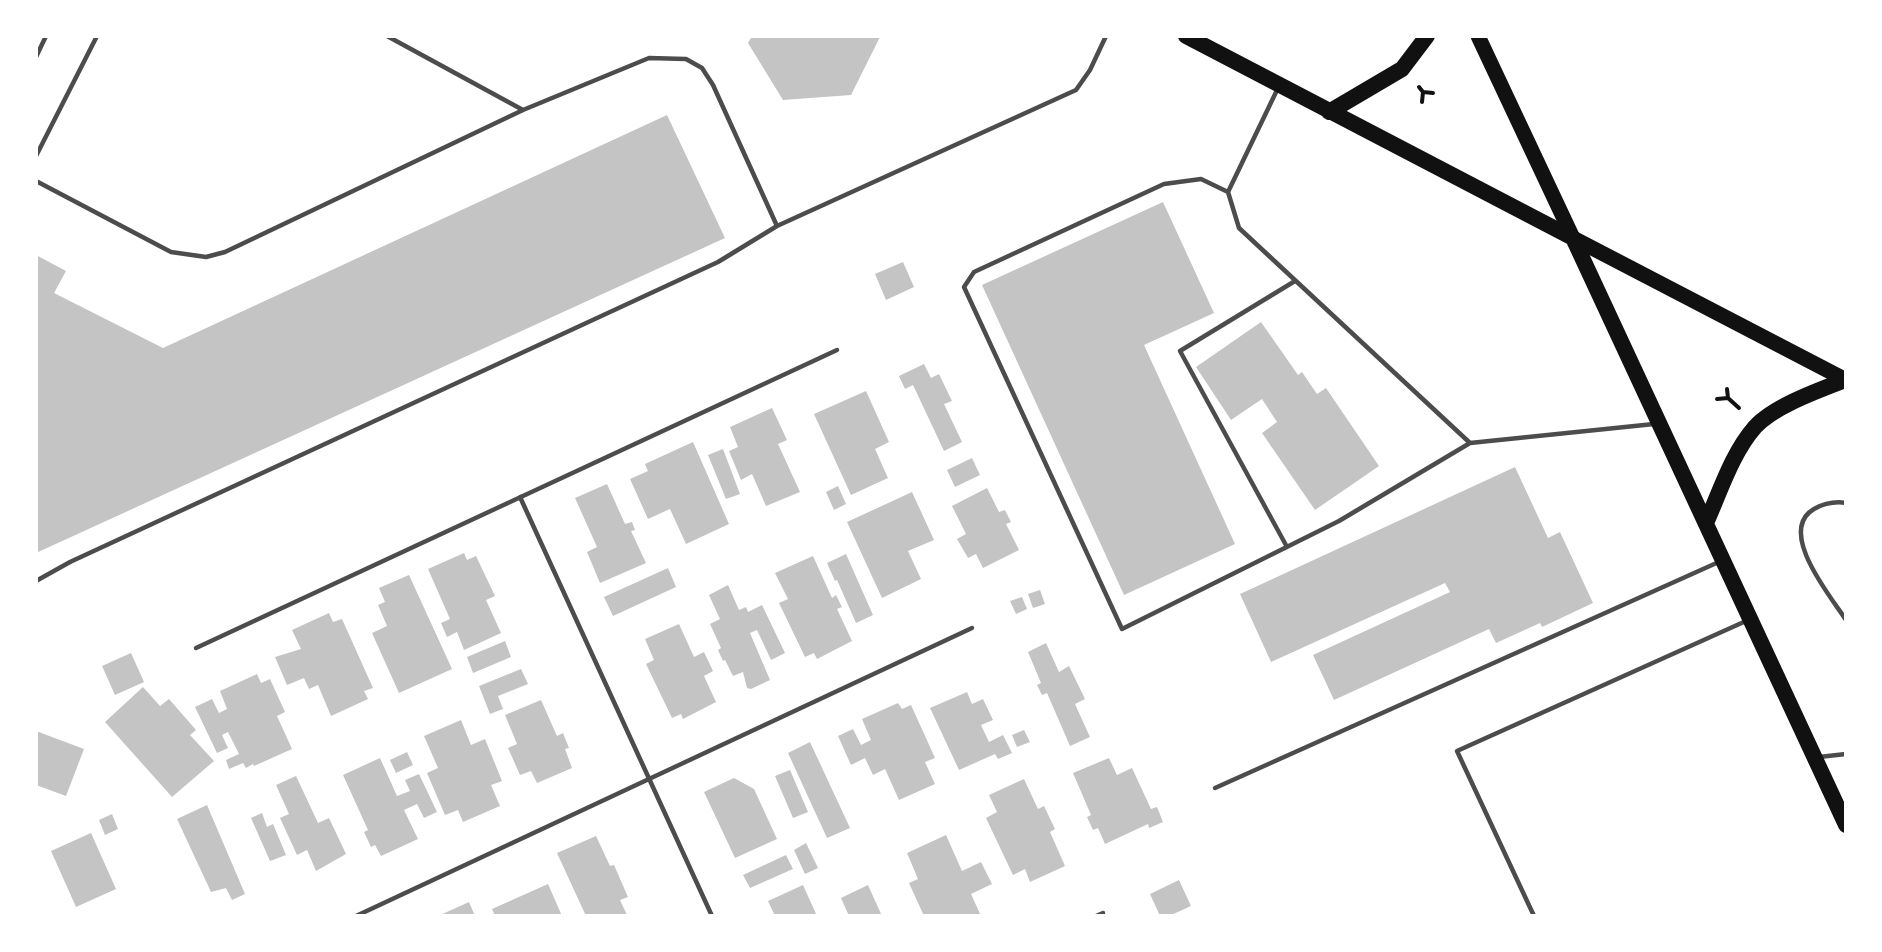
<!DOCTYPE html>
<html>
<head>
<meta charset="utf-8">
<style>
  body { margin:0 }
  #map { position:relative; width:1882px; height:952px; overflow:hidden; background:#fff; font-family:Helvetica,sans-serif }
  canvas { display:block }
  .frame { position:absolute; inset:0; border:38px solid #fff; pointer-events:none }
</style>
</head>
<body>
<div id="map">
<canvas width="1882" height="952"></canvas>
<div class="frame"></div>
</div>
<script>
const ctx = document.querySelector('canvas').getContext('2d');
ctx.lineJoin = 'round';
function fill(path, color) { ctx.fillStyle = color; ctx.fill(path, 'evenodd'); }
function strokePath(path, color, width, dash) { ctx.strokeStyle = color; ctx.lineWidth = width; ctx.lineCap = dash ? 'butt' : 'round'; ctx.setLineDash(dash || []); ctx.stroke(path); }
const building = new Path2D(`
  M752,36h127l1,1 -29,58 -68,5 -35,-57z
  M667,115l58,123 -689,315v-298l30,16 -12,22 109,55z
  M1163,202l51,111 -70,32 91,199 -111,51 -142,-310z
  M903,262l11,25 -28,13 -11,-26z
  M1261,322l37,53 4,-3 15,22 9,-6 53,78 -64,44 -53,-77 15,-11 -15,-23 -31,21 -35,-53z
  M924,364l7,14 8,-4 13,27 -8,3 18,38 -18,9 -31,-66 -8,4 -6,-13z
  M866,391l23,51 -14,7 13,29 -37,17 -37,-81z
  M772,408l15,32 -9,4 22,48 -34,14 -14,-32 -11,6 -12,-29 9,-4 -8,-20z
  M693,442l36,82 -43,20 -16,-35 -22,10 -18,-40 18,-8 -3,-7z
  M723,449l17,45 -14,5 -18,-44z
  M972,458l8,17 -25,12 -8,-17z
  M1515,467l33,71 12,-6 33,71 -51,24 -2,-4 -44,20 -7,-14 -155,71 -21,-45 137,-63 -5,-9 -174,79 -31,-68z
  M607,484l18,40 7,-2 3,8 -4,1 15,32 -46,20 -13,-31 10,-5 -22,-49z
  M838,486l8,18 -12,6 -8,-18z
  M987,488l12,24 6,-2 6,12 -5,2 13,26 -36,18 -7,-14 -8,4 -11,-19 9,-5 -14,-28z
  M912,492l22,48 -26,11 13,28 -39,19 -35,-76z
  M464,553l3,7 9,-4 19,40 -9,4 15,33 -37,17 -7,-18 -10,5 -6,-14 9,-4 -22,-50z
  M846,554l27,61 -17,8 -19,-43 -2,1 -8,-18z
  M813,556l19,42 4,-3 6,12 -5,2 15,32 -35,18 -3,-6 -9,4 -26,-54 9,-4 -13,-26z
  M668,568l8,19 -63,29 -9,-19z
  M409,575l43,94 -53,24 -27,-60 15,-7 -9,-21 7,-3 -6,-14z
  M728,585l11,25 7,-3 2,5 14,-7 23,48 -14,7 -14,-30 -7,3 20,47 -19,9 -4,-1 -4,-16 -10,4 -8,-16 -2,1 -5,-11 3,-2 -11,-24 10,-5 -11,-24z
  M1040,590l5,14 -12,4 -5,-14z
  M1022,597l5,12 -11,5 -6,-13z
  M329,613l4,9 9,-3 31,69 -9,3 4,8 -37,17 -13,-31 -9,4 -5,-11 -17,7 -12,-28 26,-8 -9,-19z
  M679,624l15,33 10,-5 9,19 -9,5 12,26 -33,17 -2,-5 -9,4 -26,-54 8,-4 -9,-21z
  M505,641l6,16 -38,16 -6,-16z
  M1046,643l13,29 10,-6 16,33 -10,5 15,33 -20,9 -23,-53 -5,2 -5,-10 4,-2 -13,-31z
  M131,653l13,29 -29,13 -13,-29z
  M521,669l7,15 -30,12 5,13 -13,5 -11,-28z
  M257,674l4,9 9,-4 15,33 -8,4 15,33 -38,17 -1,-2 -7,4 -3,-5 -14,6 -3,-9 13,-6 -11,-22 -6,3 6,13 -11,5 -22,-46 17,-8 7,14 8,-4 -7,-18z
  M143,687l17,19 9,-7 27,31 -6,5 24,26 -42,36 -67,-75z
  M967,692l5,12 11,-5 10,21 -12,5 8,17 14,-7 9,18 -14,6 -3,-5 -36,16 -29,-62z
  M541,700l16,36 6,-3 6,15 -4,1 7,19 -35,15 -6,-12 -11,4 -12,-27 9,-4 -12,-29z
  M898,703l4,6 9,-4 24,53 -10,4 10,22 -36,16 -14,-31 -12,6 -8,-17 -14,7 -13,-29 15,-7 8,16 10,-5 -9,-21z
  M461,720l10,25 14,-6 17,42 -11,4 9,21 -37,16 -5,-12 -13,5 -18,-42 11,-5 -14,-32z
  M1024,730l6,12 -13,5 -5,-12z
  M36,731l48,18 -18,47 -30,-11z
  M810,742l40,86 -23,10 -39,-85z
  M407,752l6,13 -17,8 -6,-13z
  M380,758l17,38 13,-5 -5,-11 14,-6 18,38 -13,6 -7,-14 -13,6 14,29 -37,17 -6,-11 -4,2 -7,-15 4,-2 -25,-55z
  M1109,758l8,17 15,-7 19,41 6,-2 6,15 -14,6 -1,-4 -43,20 -7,-16 -5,2 -6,-13 4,-2 -18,-42z
  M790,770l18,42 -15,6 -18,-42z
  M296,776l22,47 11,-5 17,36 -30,17 -9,-21 -10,5 -17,-37 9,-4 -13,-29z
  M734,778l20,11 23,50 -42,19 -31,-66z
  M1024,779l14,30 6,-3 11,23 -5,3 15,34 -35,16 -5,-13 -12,6 -27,-57 11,-6 -8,-17z
  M207,805l38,89 -13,6 -6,-12 -15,4 -34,-73z
  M262,813l5,14 6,-3 13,31 -16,6 -19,-43z
  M112,814l6,15 -13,6 -6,-15z
  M91,833l25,56 -40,18 -25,-56z
  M946,835l16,36 19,-9 11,22 -21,10 10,22h-57l-15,-33 9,-4 -11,-26z
  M596,836l14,30 4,-1 14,32 -8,3 7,15 -2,1h-39l-29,-63z
  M806,843l12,25 -13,6 -11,-24z
  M786,855l7,14 -43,19 -7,-13z
  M1179,880l12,26 -22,10h-9l-10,-22z
  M548,884l14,32h-67l-3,-7z
  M803,885l14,31h-42l-7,-15z
  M868,885l14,31h-33l-8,-18z
  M469,902l6,14h-37z`);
const path = new Path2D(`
  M1419,87l4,5 10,1
  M1422,102l1,-10
  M1727,389l1,9 11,10
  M1717,399l11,-1`);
const service = new Path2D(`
  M387,36l136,74
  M36,57l10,-21
  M1278,88l-50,104 11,36 231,215
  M36,156l61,-120
  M36,181l135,71 35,5 19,-5 298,-142 126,-52 37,1 16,9 11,17 64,141
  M1228,192l-27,-13 -37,5 -190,88 -10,15 158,342 217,-108 131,-78 184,-19
  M520,497l192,419
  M1846,503c-12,-2 -21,0 -32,6 -38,22 17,88 32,111
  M1287,547l-107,-196 115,-70
  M36,581l34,-19 648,-300 59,-36 299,-136 14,-20 16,-34
  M196,648l641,-298
  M1819,757l27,-3
  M1215,788l506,-227
  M356,916l616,-288
  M1096,916l7,-3
  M1534,916l-77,-165 289,-130`);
const primary = new Path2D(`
  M1478,36l95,202 273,142`);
const trunk = new Path2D(`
  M1186,36l387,202 273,587
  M1329,112l73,-43 25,-33
  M1706,523c14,-31 26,-70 49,-96 19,-21 64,-37 90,-47`);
fill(building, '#c4c4c4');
strokePath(path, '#111', 4);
strokePath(service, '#4c4c4c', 4.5);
strokePath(primary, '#111', 15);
strokePath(trunk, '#111', 16);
</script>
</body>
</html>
